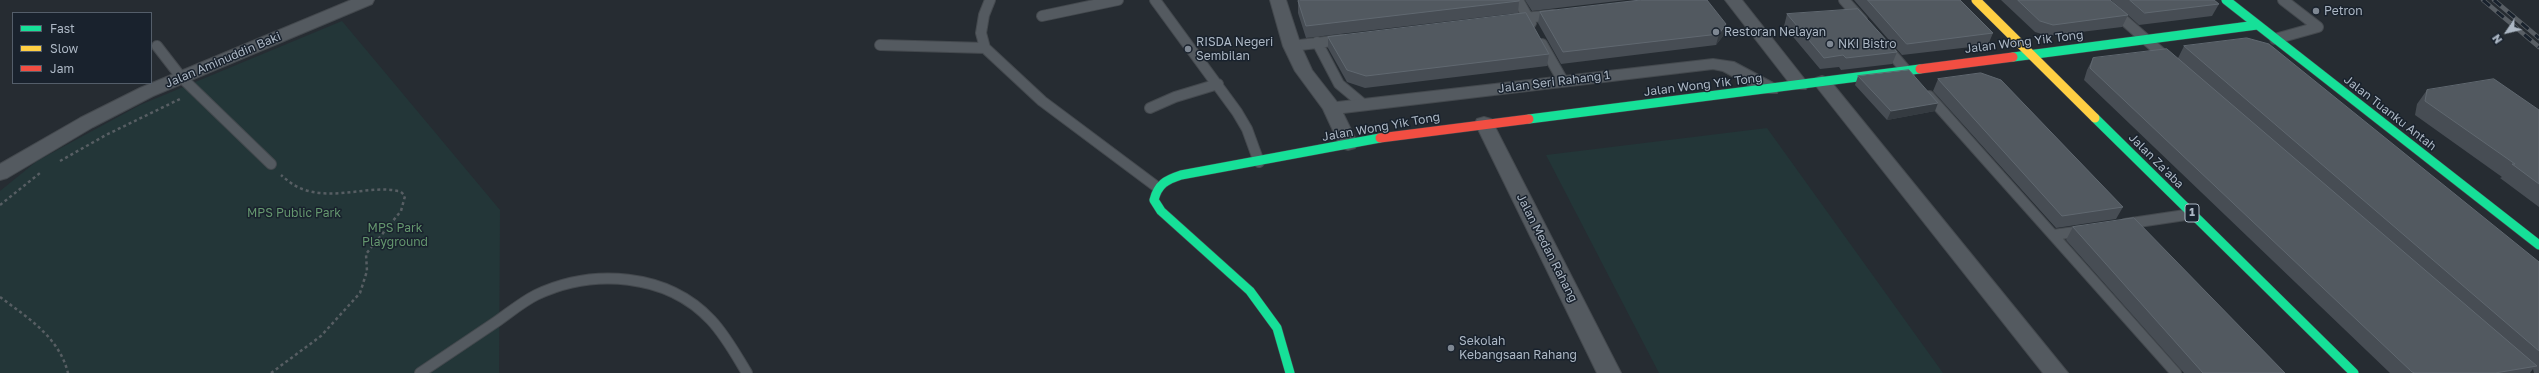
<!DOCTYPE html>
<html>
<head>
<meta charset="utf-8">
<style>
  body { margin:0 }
  #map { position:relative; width:2539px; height:373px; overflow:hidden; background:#262c32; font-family:"Golos Text",sans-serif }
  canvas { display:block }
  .legend { position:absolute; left:12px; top:12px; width:140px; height:72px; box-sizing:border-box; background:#19222d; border:1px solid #545e6a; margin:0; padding:5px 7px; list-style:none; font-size:12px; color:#adb8c5 }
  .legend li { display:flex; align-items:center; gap:8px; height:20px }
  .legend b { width:20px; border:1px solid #545e6a }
  .north { position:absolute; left:2487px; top:12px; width:40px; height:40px; -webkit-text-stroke:3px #19222d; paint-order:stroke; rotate:235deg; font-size:11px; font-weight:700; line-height:16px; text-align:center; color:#adb8c5 }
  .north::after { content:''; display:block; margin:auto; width:14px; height:18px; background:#adb8c5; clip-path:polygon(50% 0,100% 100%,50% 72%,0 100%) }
</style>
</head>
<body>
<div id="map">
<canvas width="2539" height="373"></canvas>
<ul class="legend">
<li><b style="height:5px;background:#16e098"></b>Fast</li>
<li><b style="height:5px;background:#ffcf43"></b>Slow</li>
<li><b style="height:5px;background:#f24e42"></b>Jam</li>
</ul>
<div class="north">N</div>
</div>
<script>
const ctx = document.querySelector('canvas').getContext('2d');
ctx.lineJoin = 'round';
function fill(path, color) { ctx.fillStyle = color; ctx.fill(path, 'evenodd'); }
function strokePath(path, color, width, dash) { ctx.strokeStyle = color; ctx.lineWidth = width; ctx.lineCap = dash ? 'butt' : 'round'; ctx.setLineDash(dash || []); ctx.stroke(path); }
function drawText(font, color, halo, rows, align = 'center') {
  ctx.font = font + ' "Golos Text",sans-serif'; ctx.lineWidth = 3; ctx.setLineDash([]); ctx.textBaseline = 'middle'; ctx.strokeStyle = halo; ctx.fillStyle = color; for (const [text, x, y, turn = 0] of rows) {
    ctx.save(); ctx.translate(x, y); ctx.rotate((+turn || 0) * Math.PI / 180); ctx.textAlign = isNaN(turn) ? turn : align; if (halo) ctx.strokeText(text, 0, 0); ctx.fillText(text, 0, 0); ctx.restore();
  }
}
const green = new Path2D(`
  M342,21l158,189 -1,163h-499v-182l37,-30 103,-56z
  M1767,128l176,245h-284l-113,-218z`);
const path = new Path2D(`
  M60,161l46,-26 76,-37
  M0,205l40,-32
  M0,297c28,21 59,40 68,76
  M271,373l50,-37 39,-43 7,-22 -1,-17 35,-43 4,-15c-2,-2 -4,-5 -7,-5 -29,-6 -61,9 -93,-1 -10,-3 -17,-9 -24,-15`);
const lane = new Path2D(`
  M990,0l-6,15 -3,18 4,15 57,53 115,86
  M1155,0l82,112 10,17 12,33
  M1518,0l13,23
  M1844,0l18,20
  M2101,0l66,58
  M1042,16l76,-16
  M1515,19l38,-4
  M2275,39l43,-12 -35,-27
  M1317,42l22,42 24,20
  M1542,44l21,37
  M880,45l105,3
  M157,46l24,31 90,87
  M1292,46l49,-6
  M1887,48l22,26
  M1929,96l247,277
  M1150,108l25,-11 43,-13
  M2125,224l67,-10
  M2053,235l29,-4
  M420,373c25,-17 51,-34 76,-51 13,-9 26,-20 40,-27 57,-27 131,-22 175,25 15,16 25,35 36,53`);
const street = new Path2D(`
  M351,0h23l-2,4 -219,92 -60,31 -86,51 -7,2v-16l80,-46 60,-30z
  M1270,0h16l15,46 11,24 25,32 376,-43 21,3 43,23 2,4 -2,4h-14l-40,-22 -10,-2 -370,44 15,31 -3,4 -7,2 -7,-2 -18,-39 -28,-38 -12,-25z
  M1725,0h17l64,81 3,4 -3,4h-12z
  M1822,76l6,2 240,295h-25l-227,-287 -3,-4 3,-4z
  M1484,117l7,2 2,4 128,250h-24l-122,-250 2,-4z`);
const fast = new Path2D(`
  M2226,0l313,245
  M2013,57l244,-32
  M2095,118l259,255
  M1529,119l391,-50
  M1290,373l-13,-45 -27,-37 -89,-80 -7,-11c4,-16 12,-20 27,-25l199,-37`);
const slow = new Path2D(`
  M1976,0l119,118`);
const jam = new Path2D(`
  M1920,69l93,-12
  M1380,138l149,-19`);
const rail = new Path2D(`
  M2483,0l56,47
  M2494,0l45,38`);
const wall = new Path2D(`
  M1525,0h101l-94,11z
  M1854,0h106l33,33 -5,12 -86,10z
  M2001,0h109l18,15 -6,12 -74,9 -13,-4z
  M2111,0h103l5,4 -7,12 -73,9z
  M1298,1h221l-1,12 -212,25 -8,-25z
  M1540,12l186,12 -3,12 -7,9 -155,19 -23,-41z
  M1787,14l110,38 -5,12 -51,6 -2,-3 -19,2 -36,-43z
  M1328,37l221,17 -2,12 -182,22 -18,-6 -19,-34z
  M2184,46l355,216v111h-5l-1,-4 -3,4h-140l-306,-293 3,-10 6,-12h85z
  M1858,76l77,35 -48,9 -32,-35z
  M1938,79l185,128 -7,12 -60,9 -123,-137z
  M2427,90l112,20v97l-39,-29 2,-1 -87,-62 2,-11z
  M2073,227l212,146h-101l-118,-133z`);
const shadedWall = new Path2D(`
  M1726,24l-3,12 -7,9 3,-11z
  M1938,103l-3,8 -48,9 4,-9z`);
const building = new Path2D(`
  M1300,0h219v1l-213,25 -8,-25z
  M1641,0h66l19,24 -7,10 -156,18 -23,-40z
  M1868,0h92l33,33 -86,11z
  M2018,0h92l18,15 -75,10 -13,-4z
  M2130,0h84l5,4 -74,9z
  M1858,9l39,43 -51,6 -3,-3 -19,3 -37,-44z
  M1526,13l23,41 -183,22 -19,-6 -19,-33z
  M2247,38l22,6 270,218v89l-355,-305z
  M2167,49l370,317 -42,7h-80l-3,-1 -322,-304 3,-10z
  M1909,70l29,33 -47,8 -33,-35z
  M1981,73l20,7 122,127 -61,9 -124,-137z
  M2494,79l45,31v74l-27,-20h3l-90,-63 2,-11z
  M2134,218l151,155h-82l-130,-146z`);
const markers = [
  [2316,11,4,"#7e8792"],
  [1716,32,4,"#7e8792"],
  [1830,44,4,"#7e8792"],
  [1188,49,4,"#7e8792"],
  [1451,348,4,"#7e8792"]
];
const shields = [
  [2192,213,14]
];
const shieldNames = [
  ["1",2192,213]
];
const poiNames = [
  ["Petron",2324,11],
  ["Restoran Nelayan",1724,32],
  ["RISDA Negeri",1196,42],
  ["Sembilan",1196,56],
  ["NKI Bistro",1838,44],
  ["Sekolah",1459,341],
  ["Kebangsaan Rahang",1459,355]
];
const streetNames = [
  ["Jalan Wong Yik Tong",2024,42,-7],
  ["Jalan Aminuddin Baki",223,60,-23],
  ["Jalan Seri Rahang 1",1554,82,-7],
  ["Jalan Wong Yik Tong",1703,85,-7],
  ["Jalan Tuanku Antah",2390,113,38],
  ["Jalan Wong Yik Tong",1381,127,-10],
  ["Jalan Za'aba",2156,161,45],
  ["Jalan Medan Rahang",1547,248,63]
];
const parkNames = [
  ["MPS Public Park",294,213],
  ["MPS Park",395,228],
  ["Playground",395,242]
];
fill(green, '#233638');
strokePath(lane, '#44494e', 12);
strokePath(street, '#44494e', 2);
strokePath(fast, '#44494e', 10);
strokePath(slow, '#44494e', 10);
strokePath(jam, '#44494e', 10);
strokePath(path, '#575e63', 2.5, [3, 3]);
strokePath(lane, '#545a60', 10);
fill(street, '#545a60');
strokePath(fast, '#16e098', 9);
strokePath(slow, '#ffcf43', 9);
strokePath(jam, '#f24e42', 9);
strokePath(rail, '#585e64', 4.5);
strokePath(rail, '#19222d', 3, [9]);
fill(wall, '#474d54');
fill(shadedWall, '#353b41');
fill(building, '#525960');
strokePath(building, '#606870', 1);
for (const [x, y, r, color] of markers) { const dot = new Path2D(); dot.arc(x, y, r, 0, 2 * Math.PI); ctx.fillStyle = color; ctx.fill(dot); strokePath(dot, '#19222d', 1.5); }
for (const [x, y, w] of shields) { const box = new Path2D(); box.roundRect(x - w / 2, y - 9, w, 18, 3); ctx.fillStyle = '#19222d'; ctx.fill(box); strokePath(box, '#adb8c5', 1); }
drawText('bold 11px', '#adb8c5', null, shieldNames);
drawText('12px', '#adb8c5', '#19222d', poiNames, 'left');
drawText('12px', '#adb8c5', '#19222d', streetNames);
drawText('12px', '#64966e', '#19222d', parkNames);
</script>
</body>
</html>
